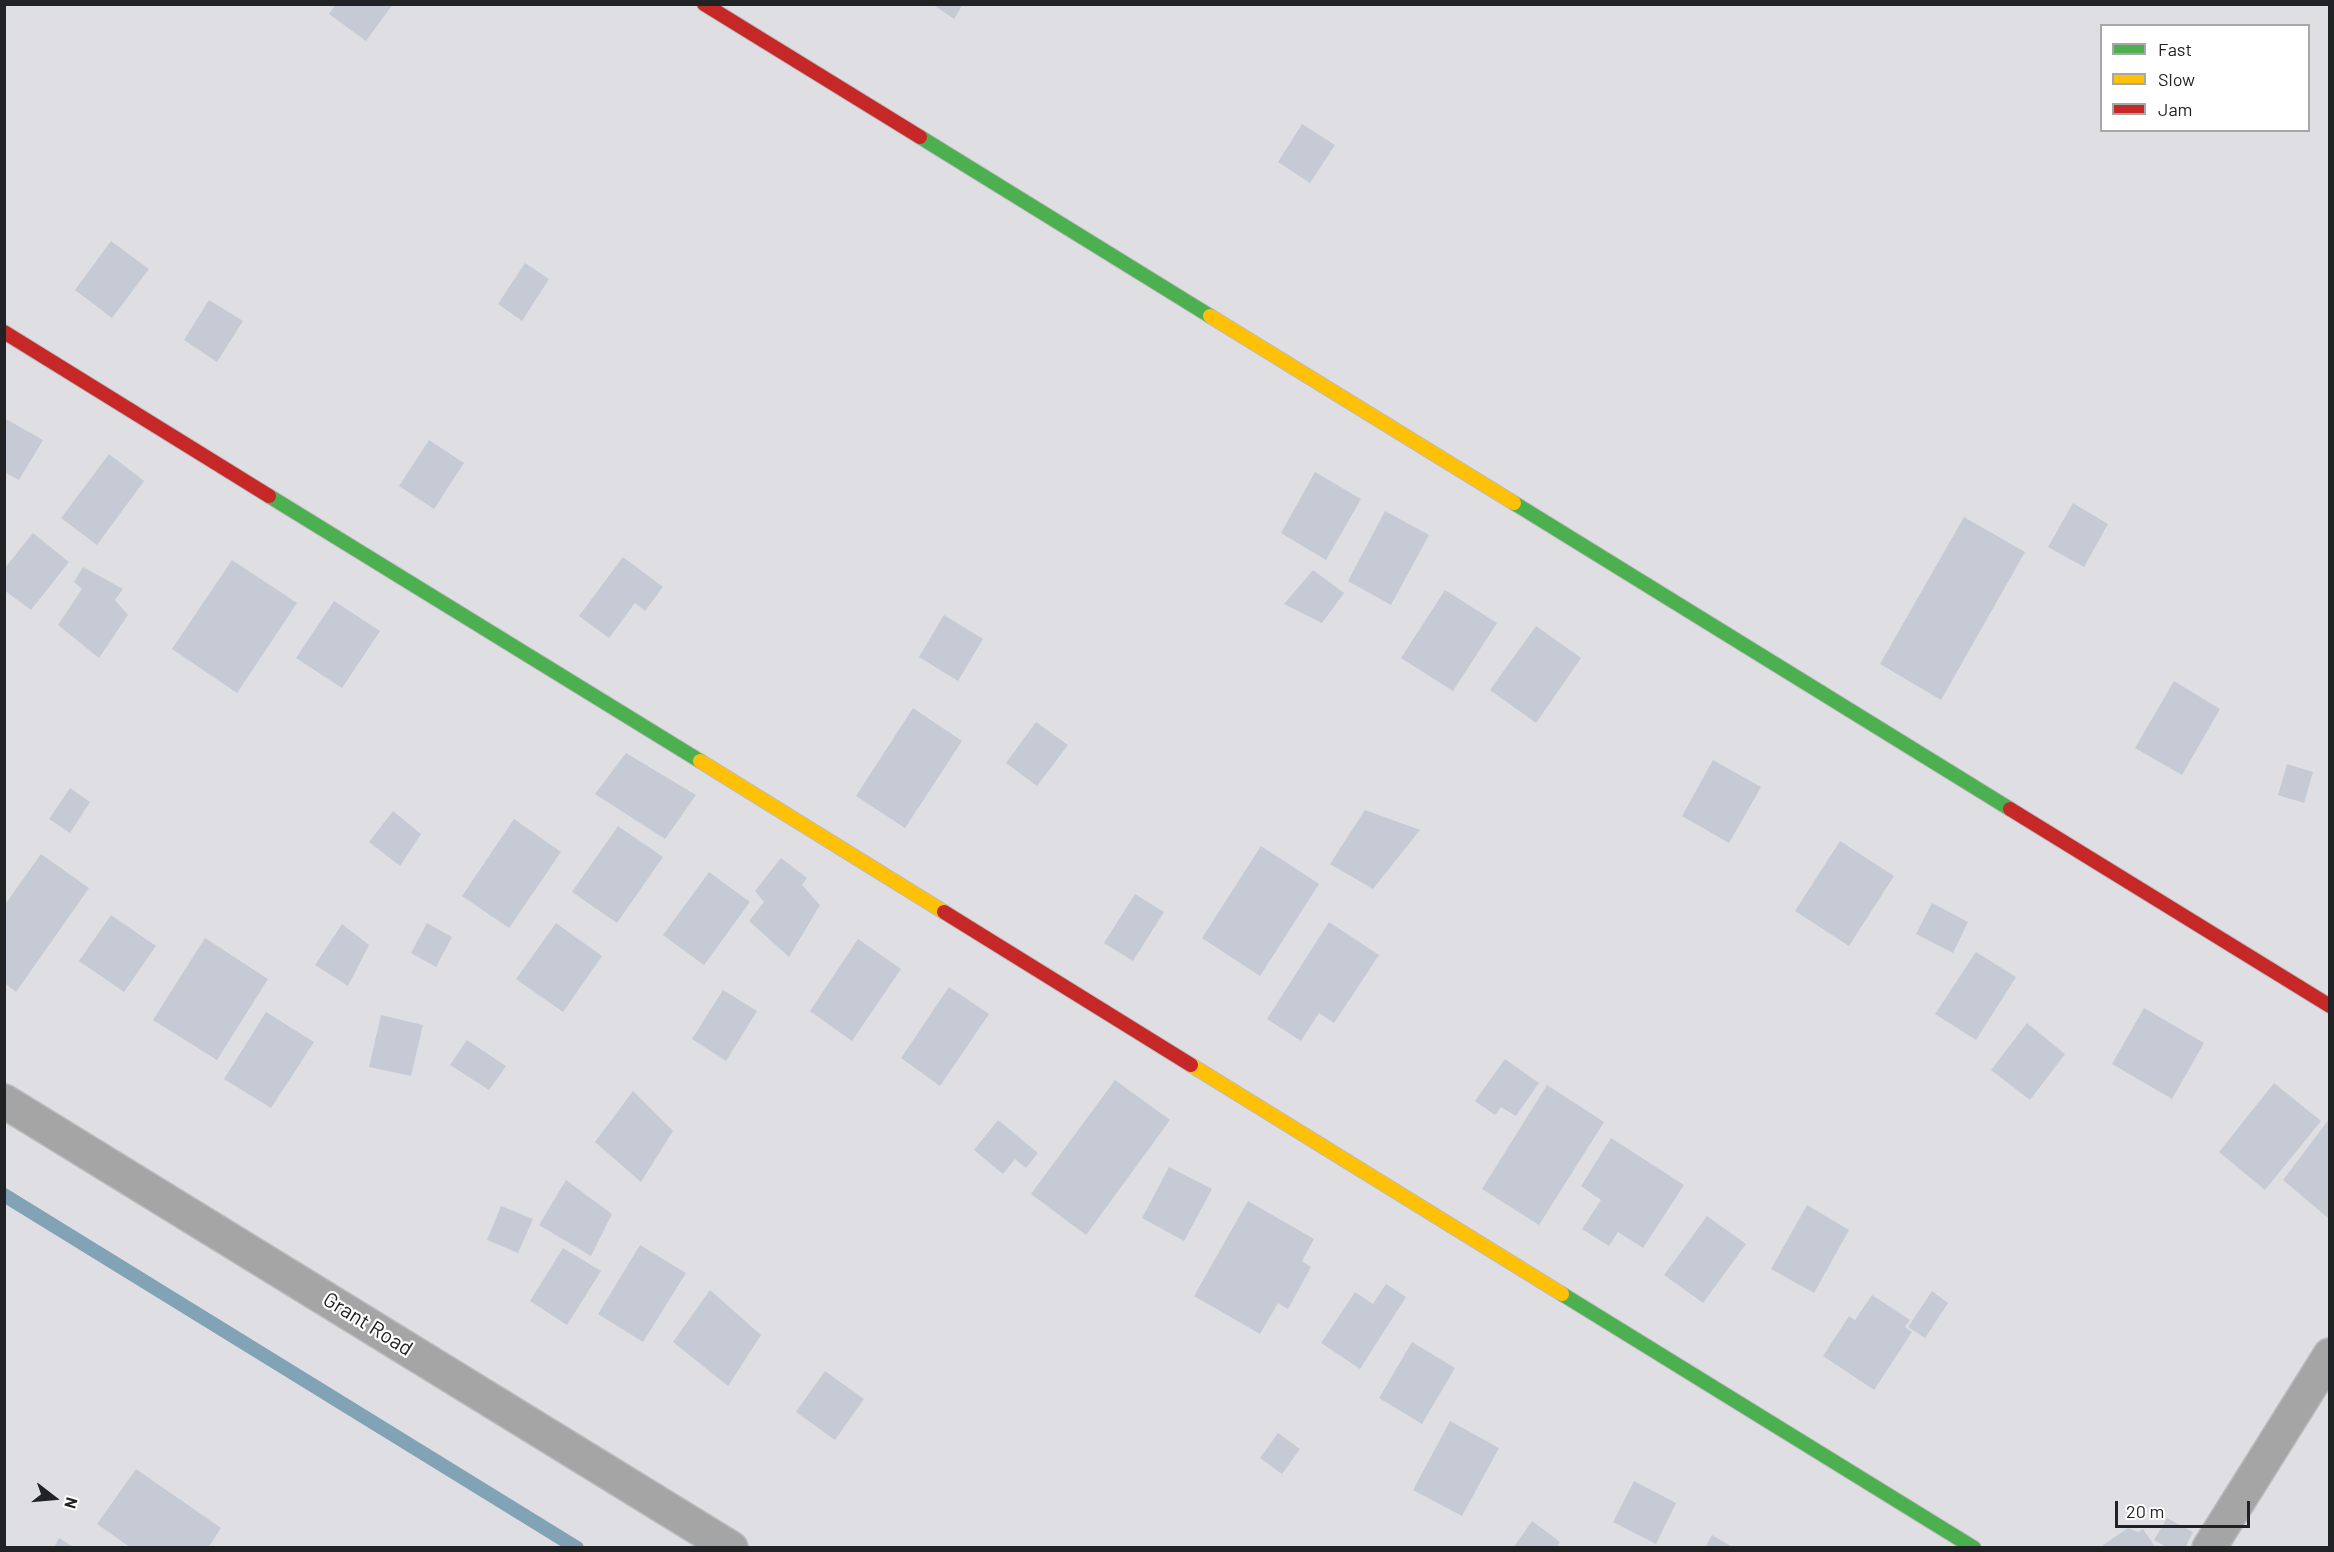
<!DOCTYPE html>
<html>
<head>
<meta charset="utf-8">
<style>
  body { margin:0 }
  #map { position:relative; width:2334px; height:1552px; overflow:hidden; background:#dfdfe3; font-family:Barlow,sans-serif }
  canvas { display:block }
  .frame { position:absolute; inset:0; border:6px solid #212224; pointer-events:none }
  .legend { position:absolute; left:2100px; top:24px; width:210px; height:108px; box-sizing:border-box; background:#fff; border:2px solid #a6a7a7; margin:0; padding:8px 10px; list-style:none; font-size:18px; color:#212224 }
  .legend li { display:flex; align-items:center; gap:12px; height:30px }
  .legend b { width:30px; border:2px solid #a6a7a7 }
  .north { position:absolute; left:24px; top:1468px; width:60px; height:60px; -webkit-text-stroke:4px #fff; paint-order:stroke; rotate:106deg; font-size:16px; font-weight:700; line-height:24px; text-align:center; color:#212224 }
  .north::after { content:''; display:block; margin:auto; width:21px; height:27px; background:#212224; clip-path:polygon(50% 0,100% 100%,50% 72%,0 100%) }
  .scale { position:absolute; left:2115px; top:1501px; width:135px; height:27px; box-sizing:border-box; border:3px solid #212224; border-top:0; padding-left:8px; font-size:18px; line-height:21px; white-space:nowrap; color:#212224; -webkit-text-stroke:4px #fff; paint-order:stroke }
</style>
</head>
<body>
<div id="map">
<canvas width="2334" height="1552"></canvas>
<div class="frame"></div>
<ul class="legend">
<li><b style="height:8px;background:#4caf50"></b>Fast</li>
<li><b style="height:8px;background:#ffc107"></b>Slow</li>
<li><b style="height:8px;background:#c62828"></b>Jam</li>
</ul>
<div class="north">N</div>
<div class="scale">20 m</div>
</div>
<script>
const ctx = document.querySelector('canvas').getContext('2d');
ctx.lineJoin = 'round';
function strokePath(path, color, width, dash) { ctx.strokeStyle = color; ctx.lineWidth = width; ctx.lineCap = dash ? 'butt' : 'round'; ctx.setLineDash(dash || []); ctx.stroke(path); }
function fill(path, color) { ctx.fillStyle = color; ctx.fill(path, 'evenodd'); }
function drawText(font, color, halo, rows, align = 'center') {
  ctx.font = font + ' Barlow,sans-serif'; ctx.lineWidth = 4.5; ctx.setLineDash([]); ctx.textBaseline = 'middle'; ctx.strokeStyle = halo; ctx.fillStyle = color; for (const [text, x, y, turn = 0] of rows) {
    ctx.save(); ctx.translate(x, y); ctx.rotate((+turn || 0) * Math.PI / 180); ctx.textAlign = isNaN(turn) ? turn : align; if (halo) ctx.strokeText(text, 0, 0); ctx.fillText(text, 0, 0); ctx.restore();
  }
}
const stream = new Path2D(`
  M4,1195l573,353`);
const building = new Path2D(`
  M336,4h57l-27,37 -37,-27z
  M932,4h31l-9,15z
  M1302,124l33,21 -25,38 -32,-21z
  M111,241l38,28 -37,49 -37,-28z
  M525,263l24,16 -27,42 -24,-17z
  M209,300l34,21 -26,41 -33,-22z
  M4,418l39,22 -24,40 -15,-8z
  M429,440l35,23 -30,46 -35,-23z
  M109,454l35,27 -47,64 -36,-27z
  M1315,472l46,27 -35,61 -45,-27z
  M2073,503l35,21 -24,43 -36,-20z
  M1385,511l44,24 -38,70 -43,-24z
  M1964,517l61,35 -84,148 -61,-36z
  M33,533l36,29 -38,48 -27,-20v-21z
  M623,557l40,30 -18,24 -10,-8 -26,35 -30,-22z
  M232,560l65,43 -60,90 -65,-44z
  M83,567l40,22 -8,11 13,15 -29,43 -41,-33 24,-36 -8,-7z
  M1313,570l31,23 -22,30 -38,-19z
  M1445,590l52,33 -44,68 -52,-33z
  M334,601l46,30 -38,57 -46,-30z
  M944,615l39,24 -25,42 -39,-24z
  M1536,626l45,32 -45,65 -46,-33z
  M2174,681l46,28 -38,66 -47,-27z
  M913,708l49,33 -57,87 -49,-32z
  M1036,722l32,23 -31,41 -31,-23z
  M626,753l70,42 -31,44 -70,-45z
  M1713,760l48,27 -32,56 -47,-27z
  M2287,764l26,8 -9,31 -26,-8z
  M70,788l20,14 -20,31 -21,-14z
  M1365,810l55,20 -47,59 -43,-25z
  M393,811l28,23 -21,32 -31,-24z
  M514,819l47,33 -52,76 -47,-32z
  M618,826l45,31 -46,66 -45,-31z
  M1840,841l54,35 -45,70 -54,-35z
  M1261,846l58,38 -59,92 -58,-38z
  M41,854l48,34 -73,104 -12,-9v-77z
  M781,858l26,20 -5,7 18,20 -31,52 -40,-36 15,-19 -9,-11z
  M709,872l41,30 -46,63 -41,-30z
  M1135,894l29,18 -31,49 -29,-18z
  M1932,903l36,19 -15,31 -37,-19z
  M111,915l45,31 -32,46 -45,-31z
  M1329,922l50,33 -45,68 -15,-10 -18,28 -34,-22z
  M427,923l25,14 -16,30 -25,-14z
  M556,923l46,33 -39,56 -47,-33z
  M342,924l27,21 -21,41 -33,-21z
  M205,938l63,41 -51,81 -64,-40z
  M858,939l43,30 -49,72 -42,-30z
  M1976,952l40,25 -40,63 -41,-26z
  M949,987l40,27 -49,72 -39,-28z
  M723,990l34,21 -31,50 -34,-22z
  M2144,1008l60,35 -32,56 -60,-35z
  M266,1012l48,30 -43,66 -47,-29z
  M381,1015l42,10 -12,51 -42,-9z
  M2027,1023l38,31 -35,46 -39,-30z
  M467,1040l39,26 -17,24 -39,-25z
  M1505,1059l34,24 -23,33 -15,-9 -6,8 -20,-14z
  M1115,1080l55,40 -84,115 -55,-41z
  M2274,1083l47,38 -56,69 -46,-38z
  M1547,1085l57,37 -65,103 -57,-36z
  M633,1091l40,40 -32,51 -46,-40z
  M2330,1118v99l-2,1 -45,-38z
  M998,1120l40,33 -12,15 -11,-9 -12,15 -29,-24z
  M1611,1138l73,47 -41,63 -25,-16 -9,14 -27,-17 19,-29 -20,-14z
  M1169,1167l43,22 -28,52 -42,-23z
  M566,1180l46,34 -21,42 -52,-31z
  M1248,1201l66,38 -12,22 9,6 -23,42 -10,-6 -18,31 -66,-38z
  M1807,1205l42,25 -35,63 -43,-24z
  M501,1206l32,13 -15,34 -31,-13z
  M1707,1216l39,28 -43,59 -39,-28z
  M640,1245l46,28 -43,69 -45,-28z
  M563,1248l38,23 -34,54 -37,-24z
  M1386,1284l20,13 -46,72 -39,-26 34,-51 18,12z
  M710,1290l51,45 -33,51 -55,-44z
  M1932,1291l16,12 -23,35 -17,-11z
  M1872,1295l38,25 -5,7 7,5 -38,58 -51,-34 26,-40 6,4z
  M1412,1342l43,26 -33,56 -43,-26z
  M825,1371l39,28 -29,41 -39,-28z
  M1450,1421l49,27 -37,68 -49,-26z
  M1278,1433l22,16 -18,25 -22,-16z
  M136,1469l85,59 -13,20h-77l-34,-24z
  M1634,1481l42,22 -20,41 -43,-22z
  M2167,1518l26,14 -8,16h-17l-14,-8z
  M1532,1521l28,21 -4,6h-43z
  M2128,1528l10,4 5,-3 13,19h-51l-2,-3z
  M1712,1535l22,13h-29z
  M59,1538l16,10h-21z`);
const street = new Path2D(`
  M4,1101l727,447
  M2209,1548l121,-193`);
const fast = new Path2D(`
  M920,137l290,179
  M269,496l431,265
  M1514,503l496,306
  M1562,1294l412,254`);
const slow = new Path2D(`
  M1210,316l304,187
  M700,761l244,151
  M1191,1065l371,229`);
const jam = new Path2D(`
  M704,4l216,133
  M4,332l265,164
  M2010,809l320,197
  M944,912l247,153`);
const streetNames = [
  ["Grant Road",368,1324,32]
];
strokePath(stream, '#82a2b6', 14);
fill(building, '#c5cad4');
strokePath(street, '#bababc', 36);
strokePath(fast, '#bababc', 16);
strokePath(slow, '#bababc', 16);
strokePath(jam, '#bababc', 16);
strokePath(street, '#a5a5a6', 33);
strokePath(fast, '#4caf50', 14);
strokePath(slow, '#ffc107', 14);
strokePath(jam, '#c62828', 14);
drawText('21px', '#212224', '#fff', streetNames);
</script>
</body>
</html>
